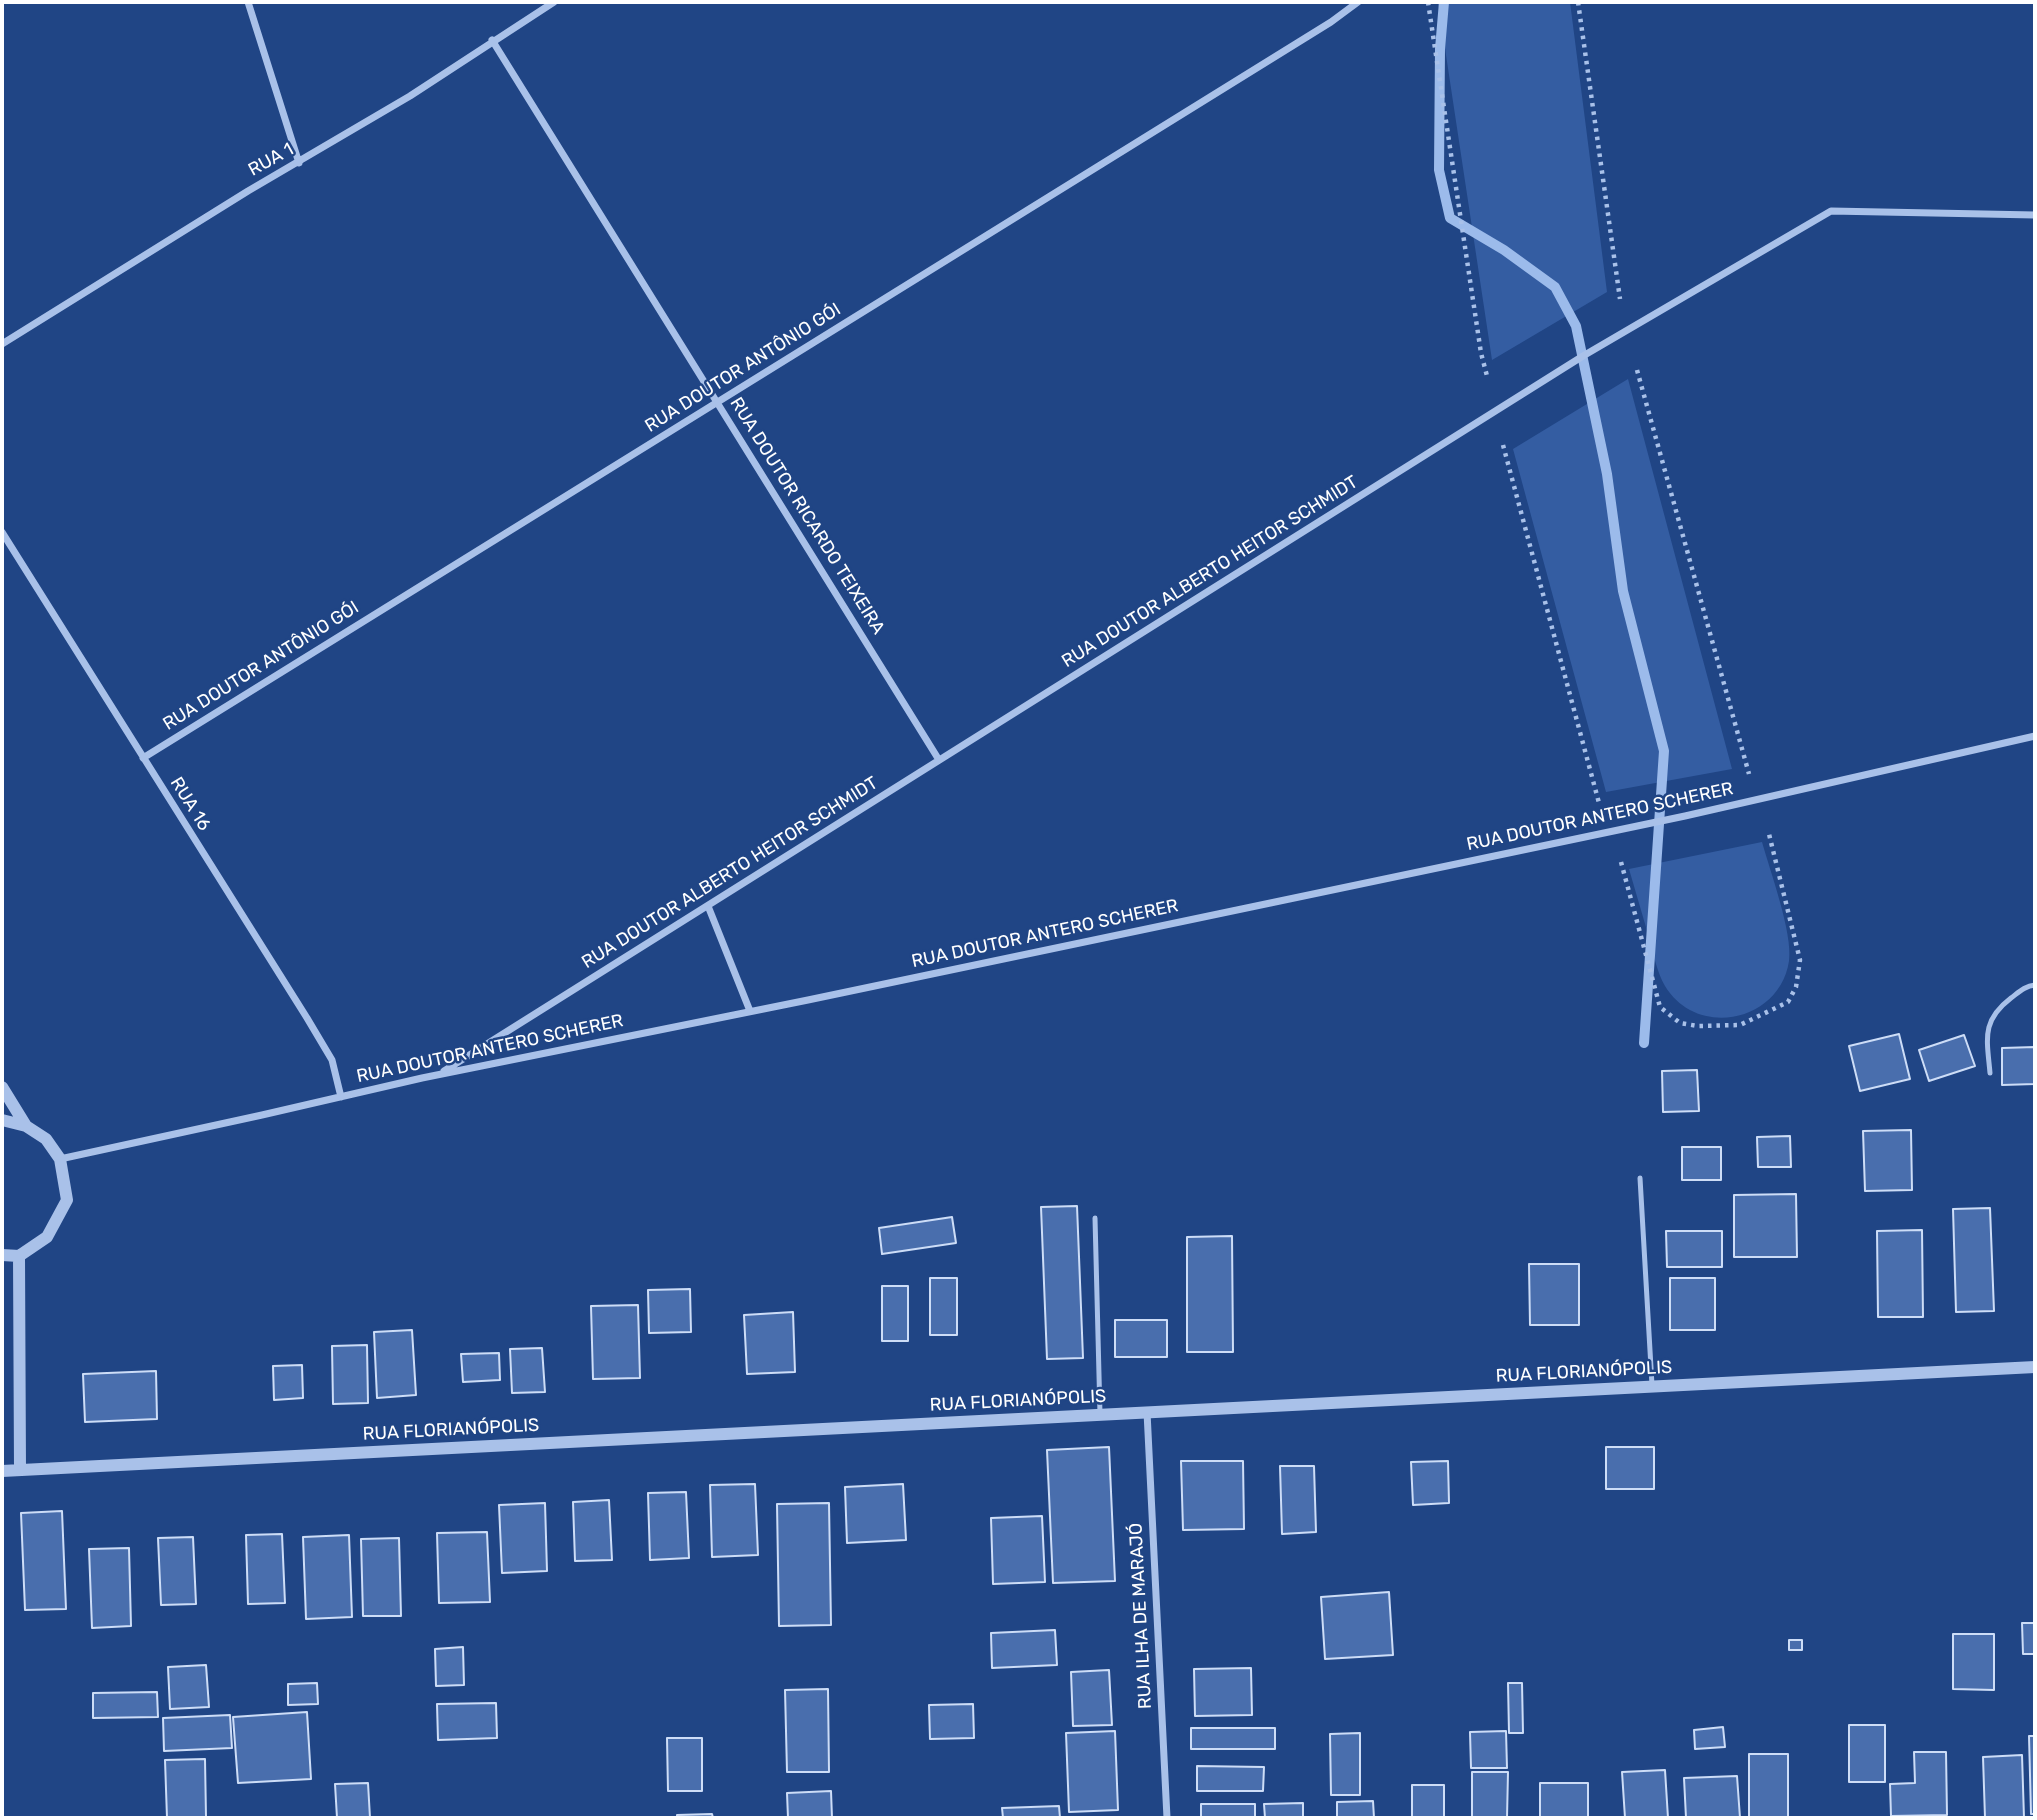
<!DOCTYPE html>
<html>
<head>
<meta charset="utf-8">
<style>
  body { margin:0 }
  #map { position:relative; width:2037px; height:1820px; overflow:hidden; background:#204585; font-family:Rubik,sans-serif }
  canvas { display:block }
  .frame { position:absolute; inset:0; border:4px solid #fff; pointer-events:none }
</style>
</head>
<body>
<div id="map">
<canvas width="2037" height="1820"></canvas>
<div class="frame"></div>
</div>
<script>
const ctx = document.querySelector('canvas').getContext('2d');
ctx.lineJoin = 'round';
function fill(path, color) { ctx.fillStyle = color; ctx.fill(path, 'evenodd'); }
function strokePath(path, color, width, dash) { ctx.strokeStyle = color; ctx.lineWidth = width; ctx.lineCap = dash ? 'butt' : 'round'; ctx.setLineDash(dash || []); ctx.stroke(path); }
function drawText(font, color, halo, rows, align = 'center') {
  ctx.font = font + ' Rubik,sans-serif'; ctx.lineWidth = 5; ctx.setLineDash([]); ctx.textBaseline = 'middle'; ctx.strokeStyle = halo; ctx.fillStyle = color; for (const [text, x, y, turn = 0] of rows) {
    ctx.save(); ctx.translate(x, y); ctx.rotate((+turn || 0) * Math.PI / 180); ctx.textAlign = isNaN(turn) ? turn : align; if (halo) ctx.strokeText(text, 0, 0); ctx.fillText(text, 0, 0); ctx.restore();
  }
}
const green = new Path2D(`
  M1438,2h132l37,290 -115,68z
  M1628,379l104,390 -126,23 -93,-343z
  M1762,842c8,29 31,91 27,119 -9,61 -92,78 -124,25 -8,-14 -11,-30 -15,-45 -7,-24 -14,-48 -21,-72z`);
const stream = new Path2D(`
  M1444,2l-4,47 -1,121 11,48 54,32 51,37 21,39 31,148 16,117 41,160 -20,292`);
const building = new Path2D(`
  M1899,1034l11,45 -50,12 -11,-45z
  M1964,1035l11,31 -46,15 -10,-31z
  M2035,1047v37l-33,1v-37z
  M1697,1070l2,41 -36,1 -1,-41z
  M1911,1130l1,60 -47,1 -2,-60z
  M1790,1136l1,31h-33l-1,-30z
  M1682,1147h39v33h-39z
  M1796,1194l1,63h-63v-62z
  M1077,1206l6,152 -36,1 -6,-152z
  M1990,1208l4,103 -38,1 -3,-103z
  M952,1217l4,26 -74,11 -3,-26z
  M1922,1230l1,87h-45l-1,-86z
  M1666,1231h56v36h-55z
  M1232,1236l1,116h-46v-115z
  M1529,1264h50v61h-49z
  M930,1278h27v57h-27z
  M1670,1278h45v52h-45z
  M882,1286h26v55h-26z
  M690,1289l1,43 -42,1 -1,-43z
  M638,1305l2,73 -47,1 -2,-73z
  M793,1312l2,60 -48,2 -3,-59z
  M1115,1320h52v37h-52z
  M412,1330l4,65 -39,3 -3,-66z
  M367,1345l1,58 -35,1 -1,-58z
  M542,1348l3,44 -33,1 -2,-44z
  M499,1353l1,27 -37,2 -2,-28z
  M302,1365l1,33 -29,2 -1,-34z
  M156,1371l1,48 -72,3 -2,-48z
  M1109,1447l6,134 -62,2 -6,-133z
  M1606,1447h48v42h-48z
  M1181,1461h62l1,68 -61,1z
  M1448,1461l1,42 -36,2 -2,-43z
  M1280,1466h34l2,66 -34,2z
  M755,1484l3,71 -46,2 -2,-72z
  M903,1484l3,56 -59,3 -2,-56z
  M686,1492l3,66 -39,2 -2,-67z
  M609,1500l3,60 -37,1 -2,-59z
  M545,1503l2,68 -45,2 -3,-68z
  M829,1503l2,122 -52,1 -2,-122z
  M62,1511l4,98 -41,1 -4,-97z
  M1042,1516l3,66 -52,2 -2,-66z
  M487,1532l3,70 -51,1 -2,-70z
  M282,1534l3,69 -37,1 -2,-69z
  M349,1535l3,82 -46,2 -3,-82z
  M193,1537l3,67 -35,1 -3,-67z
  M399,1538l2,78h-38l-2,-77z
  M129,1548l2,78 -39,2 -3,-79z
  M1389,1592l4,63 -68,4 -4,-62z
  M2022,1623h13v31h-12z
  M1055,1630l2,35 -65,3 -1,-35z
  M1953,1634h41v56l-41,-1z
  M1789,1640h13v10h-13z
  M463,1647l1,38 -28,1 -1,-37z
  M206,1665l3,42 -39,2 -2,-42z
  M1251,1668l1,47 -57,1 -1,-47z
  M1109,1670l3,55 -39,1 -2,-54z
  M317,1683l1,21 -30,1v-21z
  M1508,1683h14l1,50h-14z
  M828,1689l1,83h-42l-2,-82z
  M157,1692l1,25 -65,1v-25z
  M496,1703l1,35 -59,2 -1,-36z
  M973,1704l1,34 -44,1 -1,-34z
  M307,1712l4,67 -73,4 -5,-66z
  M230,1715l2,33 -68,3 -1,-33z
  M1849,1725h36v57h-36z
  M1723,1727l2,20 -30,2 -1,-19z
  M1191,1728h84v21h-84z
  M1115,1731l3,79 -49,2 -3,-79z
  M1506,1731l1,37h-36l-1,-36z
  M1360,1733v62h-29l-1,-61z
  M2029,1736h6v78h-4z
  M667,1738h35v53h-34z
  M1914,1752h32l1,63 -56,1 -1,-32 25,-1z
  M1749,1754h39v64h-39z
  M2022,1755l2,63h-39l-2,-61z
  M205,1759l1,58 -39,1 -2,-58z
  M1197,1766l67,1 -1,24h-66z
  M1665,1770l3,48h-43l-3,-46z
  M1472,1772h36l-1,46h-35z
  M1737,1776l3,42h-54l-2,-40z
  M368,1783l2,35h-33l-2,-34z
  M1540,1783h48v35h-48z
  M1412,1785h32v33h-32z
  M831,1791l1,27h-44l-1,-25z
  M1373,1801l1,17h-37v-16z
  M1303,1803v15h-38l-1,-14z
  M1201,1804h54v14h-54z
  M1059,1806l1,12h-57l-1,-10z
  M712,1814l1,4h-36v-3z`);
const path = new Path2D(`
  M1428,2l53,351 6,23
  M1578,2l42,297
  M1637,370l112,404
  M1503,445l96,358
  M1621,862l39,145 20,16 18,3 42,-1 48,-23 8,-15 4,-27 -31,-126`);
const service = new Path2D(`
  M1990,1073c-3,-34 -9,-52 21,-75 8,-6 14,-12 24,-13
  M1640,1178l12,207
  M1095,1218l5,196`);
const minor = new Path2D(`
  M248,2l51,161
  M492,40l447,720
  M2,344l246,-153 162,-95 144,-94
  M2,532l305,486 25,42 9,37
  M143,758l1188,-736 27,-20
  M708,906l42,105
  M444,1071l1139,-715 248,-145 204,4
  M60,1159l202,-44 160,-37 386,-78 877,-184 350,-80
  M1147,1412l20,406`);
const tertiary = new Path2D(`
  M2,1087l24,39
  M2,1120l24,6 20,13 14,20 7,41 -20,37 -28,19 -17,-1
  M19,1256l1,214
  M2,1471l2033,-104`);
const streetNames = [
  ["RUA 1",271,160,-29],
  ["RUA DOUTOR ANTÔNIO GÓI",743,368,-32],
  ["RUA DOUTOR RICARDO TEIXEIRA",807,516,58],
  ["RUA DOUTOR ALBERTO HEITOR SCHMIDT",1210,572,-32],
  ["RUA DOUTOR ANTÔNIO GÓI",261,666,-32],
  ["RUA 16",190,804,58],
  ["RUA DOUTOR ANTERO SCHERER",1600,817,-12],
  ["RUA DOUTOR ALBERTO HEITOR SCHMIDT",730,873,-32],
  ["RUA DOUTOR ANTERO SCHERER",1045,934,-12],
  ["RUA DOUTOR ANTERO SCHERER",490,1049,-12],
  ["RUA FLORIANÓPOLIS",1584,1372,-3],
  ["RUA FLORIANÓPOLIS",1018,1401,-3],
  ["RUA FLORIANÓPOLIS",451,1430,-3],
  ["RUA ILHA DE MARAJÓ",1141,1616,-93]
];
fill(green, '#345da2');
strokePath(stream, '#9cbbeb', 10);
fill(building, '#496ead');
strokePath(building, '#cdddf7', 2);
strokePath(path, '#a9c1e9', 4.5, [3.5, 5]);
strokePath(service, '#a9c1e9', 5);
strokePath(minor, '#a9c1e9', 7);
strokePath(tertiary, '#a9c1e9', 12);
drawText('18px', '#fff', '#204585', streetNames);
</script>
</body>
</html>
